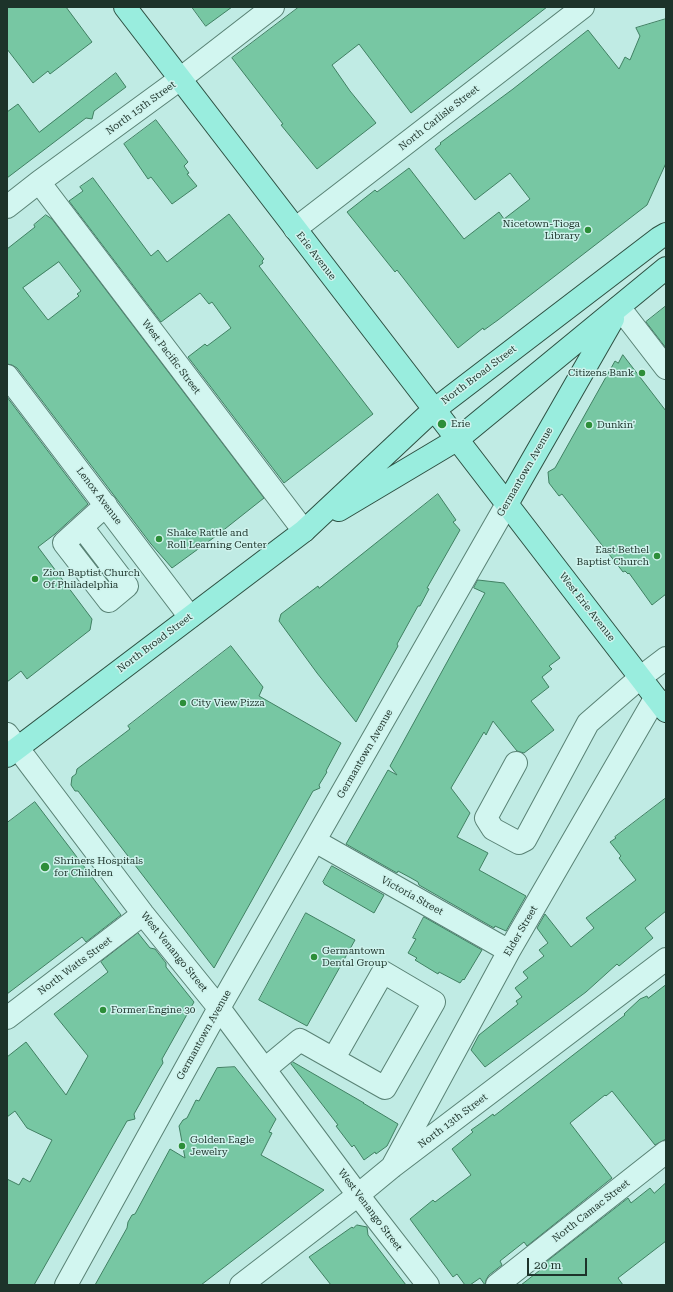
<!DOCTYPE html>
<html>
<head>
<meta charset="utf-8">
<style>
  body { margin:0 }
  #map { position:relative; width:673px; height:1292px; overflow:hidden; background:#c0ebe4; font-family:"Roboto Serif",serif }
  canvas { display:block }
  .frame { position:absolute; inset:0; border:8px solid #1d332a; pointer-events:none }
  .scale { position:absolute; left:527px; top:1258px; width:60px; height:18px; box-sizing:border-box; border:2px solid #1d332a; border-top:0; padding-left:5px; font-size:12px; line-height:14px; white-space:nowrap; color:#1d332a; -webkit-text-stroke:3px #cff3ed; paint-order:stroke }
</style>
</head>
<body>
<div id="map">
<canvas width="673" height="1292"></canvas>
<div class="frame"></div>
<div class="scale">20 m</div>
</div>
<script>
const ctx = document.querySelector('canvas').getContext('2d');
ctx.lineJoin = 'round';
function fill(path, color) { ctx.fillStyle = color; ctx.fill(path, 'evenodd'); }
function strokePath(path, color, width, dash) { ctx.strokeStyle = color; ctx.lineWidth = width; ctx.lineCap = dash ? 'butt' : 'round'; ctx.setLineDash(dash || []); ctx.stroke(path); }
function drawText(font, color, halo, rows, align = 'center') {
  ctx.font = font + ' "Roboto Serif",serif'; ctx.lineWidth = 3; ctx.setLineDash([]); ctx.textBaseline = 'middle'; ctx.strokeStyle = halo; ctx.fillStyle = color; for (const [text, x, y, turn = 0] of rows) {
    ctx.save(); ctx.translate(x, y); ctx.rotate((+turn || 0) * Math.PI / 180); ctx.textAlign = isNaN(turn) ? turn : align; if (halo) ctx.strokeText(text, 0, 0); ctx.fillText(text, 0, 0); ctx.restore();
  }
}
const building = new Path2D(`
  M7,7h59l26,35 -42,32 -2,-3 -15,12 -26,-34z
  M192,7h40l-26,19z
  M299,7h248l-136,106 -52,-69 -27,21 18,26 26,32 -59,46 -36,-44 2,-1 -51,-66z
  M666,19v144l-19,42 -149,115 -14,10 -1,-2 -25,20 -61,-78 -2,2 -48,-60 28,-22 2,2 32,-24 55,71 35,-27 5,7 26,-20 -20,-26 -35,27 -40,-51 6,-5 -1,-1 73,-54 75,-59 31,39 6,-12 5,3 10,-24 -4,-8z
  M116,73l10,14 -32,24 -2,8 -6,-1 -79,60v-66l11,-8 21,28z
  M156,120l32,42 -4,4 5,7 -2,1 10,12 -25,18 -21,-27 -3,2 -24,-35z
  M93,178l58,78 7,-6 9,12 62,-48 35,45 -2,2 1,2 -4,3 114,148 -89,69 -96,-126 17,-13 2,2 24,-18 -19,-26 -3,2 -9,-11 -39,29 -92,-121 14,-10 -3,-4z
  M46,215l6,4 212,279 -48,38 -44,32 -21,-24 -134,-176 -5,-3 -5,-1v-115l28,-22 -1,-2zM59,262l22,29 -4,3 2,2 -31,24 -25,-32z
  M666,306v42l-20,-26z
  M623,355l43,56v183l-14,11 -23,-32 -1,1 -3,-3 -2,1 -61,-78 -3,2 -10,-13 -1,-11 7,-4 60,-107 3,2z
  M7,397l81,107 -33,30 -17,13 54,72 -2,11 -63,49 -6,-8 -14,11z
  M438,494l18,26 -3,2 7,8 -33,58 2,1 -9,17h-2l-21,38 1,2 -42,76 -39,-49 -38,-52 2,-7 37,-28 1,2z
  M478,580l26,3 56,75 -11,8 3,3 -10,8 7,10 -18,14 23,29 -30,23 -7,-2 -24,-30 -7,14 -2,-3 -33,56 19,25 -13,24 31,16 -9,17 47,26 -20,35 -11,-5 -1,2 -75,-43 -1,-3 -7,-4 -13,-7 -1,2 -51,-29 42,-74 9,5 -7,-9 95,-173 -11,-5z
  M231,646l32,41 -4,9 82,47 -15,28 1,1 -8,13 1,3 -7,3 -99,177 -136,-177h-3l-4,-6 1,-8 4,-3 1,-5 53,-40 -2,-3z
  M666,798v113l-21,17 8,10 -34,28 -2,-2 -31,28 -101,75 -14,-17 8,-15 39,-31 -2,-3 6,-4 -7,-9 13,-10 -5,-6 21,-16 -5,-6 9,-7 -11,-15 8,-14 26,33 23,-19 -8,-10 50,-38 -17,-22 2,-2 -11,-14 6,-4 -1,-1z
  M35,802l86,113 -35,27 -4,-5 -75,57v-171z
  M332,866l52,29 -10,18 -50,-29v-1l-1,-1z
  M306,913l49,27 -48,86 -48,-26z
  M424,917l58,33 -18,30 -1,-1 -3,4 -21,-11 -1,2 -23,-14 2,-2 -9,-5 8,-14 -3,-1z
  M138,933l12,15 5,1 11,14v4l28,35 -32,57 1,4 -5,8 -24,43 1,5 -8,2 -93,164h-27v-106l12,6 4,-7 7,4 22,-42 -25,-12 -12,-17 -8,6v-60l19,-15 40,53 22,-39 -34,-42 54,-42 -7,-10z
  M666,985v154l-11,6 -43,-54 -6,5 -1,-1 -35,28 42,55 -85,68 -3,-4 -24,19 2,4 -13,10 -3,5 -1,5 -5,-7 -10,7h-5l-8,-11 -4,3 -43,-58 23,-19 2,2 36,-27 -19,-26 21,-17 -2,-2 10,-7 12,-9 1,2 131,-101 -1,-1 16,-15 7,-3 1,2z
  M293,1062l71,41h-1l35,21 -11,22 -11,8 -1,-2 -11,8 -10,-15 -2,2 -16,-21 2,-1 -47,-61z
  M235,1067l41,52 -7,13 3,1 -11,22 63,35 -123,95h-106l32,-57 1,-6 4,-7 3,-1 35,-65 15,9 -6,-32 4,-6 4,-2 9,-18 3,1 18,-33z
  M666,1183v58l-48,37 5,7h-102l23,-18 -2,-2 86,-67 3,5 19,-15 4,5z
  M357,1225l10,2 1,8 38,50h-75l-22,-28 43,-30 1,1z`);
const minor = new Path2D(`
  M39,182l265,349
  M7,207l32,-25 141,-103 93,-72
  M295,229l288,-222
  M619,307l47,61
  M7,376l183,241
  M82,527l45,59 -18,15 -45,-58 42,-38
  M7,734l136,180 76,94 139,187 70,90
  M516,763l-30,55 7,11 26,14 6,-3 63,-117 53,-46 25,-19
  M315,841l194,110
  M7,1018l136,-104
  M265,1069l35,-29 85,48 49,-86 -51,-30 -49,86
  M392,1167l117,-216 144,-249 4,-3
  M66,1285l153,-277 288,-504
  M241,1285l117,-90 34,-28 274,-208
  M497,1285l169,-133`);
const major = new Path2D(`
  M125,7l541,704
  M507,504l106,-185
  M339,510l119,-71 208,-171
  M7,756l297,-225 126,-118 229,-175 7,-4`);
const markers = [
  [588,230,4,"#2d8e39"],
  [642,373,4,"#2d8e39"],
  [442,424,5,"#2d8e39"],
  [589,425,4,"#2d8e39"],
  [159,539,4,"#2d8e39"],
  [657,556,4,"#2d8e39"],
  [35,579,4,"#2d8e39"],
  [183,703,4,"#2d8e39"],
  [45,867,5,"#2d8e39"],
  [314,957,4,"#2d8e39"],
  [103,1010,4,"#2d8e39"],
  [182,1146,4,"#2d8e39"]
];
const streetNames = [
  ["North 15th Street",141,108,-36],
  ["North Carlisle Street",439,118,-38],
  ["Erie Avenue",316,256,52],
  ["West Pacific Street",171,357,53],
  ["North Broad Street",479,375,-37],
  ["Germantown Avenue",525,472,-60],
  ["Lenox Avenue",99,496,53],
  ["West Erie Avenue",587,607,52],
  ["North Broad Street",155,643,-37],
  ["Germantown Avenue",365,754,-60],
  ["Victoria Street",412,896,29],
  ["Elder Street",521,931,-60],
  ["West Venango Street",174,952,51],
  ["North Watts Street",75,966,-37],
  ["Germantown Avenue",204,1035,-61],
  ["North 13th Street",453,1121,-37],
  ["West Venango Street",370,1210,53],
  ["North Camac Street",591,1211,-38]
];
const poiNames = [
  ["Nicetown-Tioga",580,224,"right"],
  ["Library",580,236,"right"],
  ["Citizens Bank",634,373,"right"],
  ["Erie",451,424],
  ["Dunkin'",597,425],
  ["Shake Rattle and",167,533],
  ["Roll Learning Center",167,545],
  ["East Bethel",649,550,"right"],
  ["Baptist Church",649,562,"right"],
  ["Zion Baptist Church",43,573],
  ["Of Philadelphia",43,585],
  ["City View Pizza",191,703],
  ["Shriners Hospitals",54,861],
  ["for Children",54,873],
  ["Germantown",322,951],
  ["Dental Group",322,963],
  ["Former Engine 30",111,1010],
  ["Golden Eagle",190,1140],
  ["Jewelry",190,1152]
];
fill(building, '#77c7a3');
strokePath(building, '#408062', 1);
strokePath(minor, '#598275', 24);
strokePath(major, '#2d5042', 24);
strokePath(minor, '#d2f6f0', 22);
strokePath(major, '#99edde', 22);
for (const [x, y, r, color] of markers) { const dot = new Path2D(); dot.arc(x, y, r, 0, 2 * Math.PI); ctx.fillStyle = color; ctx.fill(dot); strokePath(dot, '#cff3ed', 1.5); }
drawText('10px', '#1d332a', '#cff3ed', streetNames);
drawText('10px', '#1d332a', '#cff3ed', poiNames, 'left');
</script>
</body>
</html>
